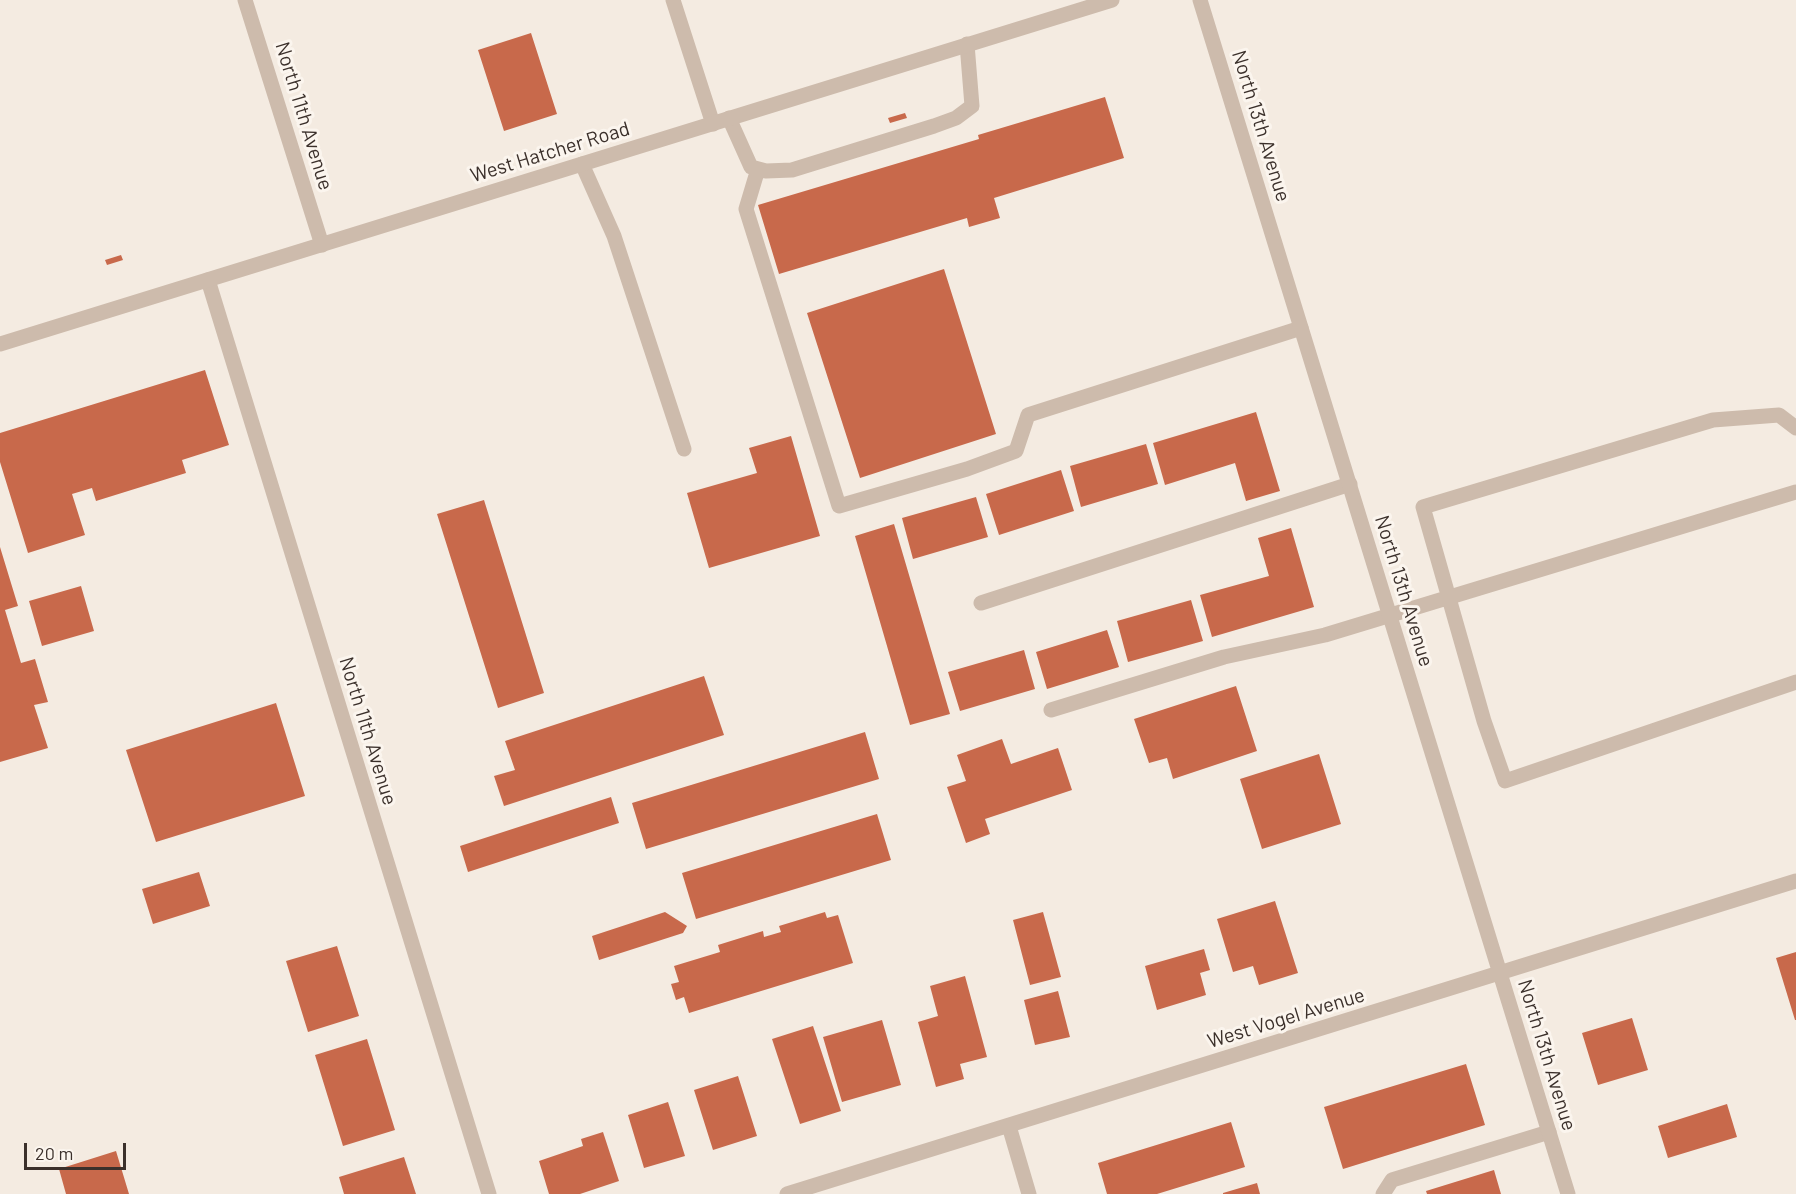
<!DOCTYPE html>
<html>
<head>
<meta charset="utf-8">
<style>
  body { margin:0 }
  #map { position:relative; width:1796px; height:1194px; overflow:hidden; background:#f4ebe1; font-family:Barlow,sans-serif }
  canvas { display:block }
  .scale { position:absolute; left:24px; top:1143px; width:102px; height:27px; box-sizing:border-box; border:3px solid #3b302b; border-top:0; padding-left:8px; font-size:18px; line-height:21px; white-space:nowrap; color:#3b302b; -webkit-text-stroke:4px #fbf5ee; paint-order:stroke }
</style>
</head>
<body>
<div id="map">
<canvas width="1796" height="1194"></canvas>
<div class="scale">20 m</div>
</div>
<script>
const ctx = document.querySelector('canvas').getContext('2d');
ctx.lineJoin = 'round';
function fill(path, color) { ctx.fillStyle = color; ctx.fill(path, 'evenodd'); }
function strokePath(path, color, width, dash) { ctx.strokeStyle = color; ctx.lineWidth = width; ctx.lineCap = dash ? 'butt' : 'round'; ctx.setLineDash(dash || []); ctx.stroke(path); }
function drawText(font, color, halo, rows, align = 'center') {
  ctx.font = font + ' Barlow,sans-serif'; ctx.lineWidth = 6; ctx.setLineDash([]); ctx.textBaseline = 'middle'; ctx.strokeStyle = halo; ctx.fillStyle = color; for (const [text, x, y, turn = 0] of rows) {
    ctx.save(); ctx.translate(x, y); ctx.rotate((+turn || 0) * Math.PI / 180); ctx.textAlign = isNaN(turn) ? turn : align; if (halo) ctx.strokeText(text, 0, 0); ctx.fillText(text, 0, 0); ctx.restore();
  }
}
const building = new Path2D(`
  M531,33l26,81 -53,17 -26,-81z
  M1105,97l19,61 -130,40 6,20 -31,9 -2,-9 -188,56 -21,-69 221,-66 -1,-4z
  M905,113l2,5 -17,5 -2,-5z
  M121,255l2,5 -16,5 -2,-5z
  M944,269l52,165 -136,44 -53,-165z
  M205,370l24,75 -47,15 4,13 -90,28 -4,-13 -20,6 13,41 -57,18 -28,-91v-29z
  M1256,412l24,79 -34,10 -11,-38 -70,22 -12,-42z
  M791,436l29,100 -111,32 -22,-75 70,-20 -8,-25z
  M1146,444l12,40 -77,23 -11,-41z
  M1061,470l13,41 -75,24 -13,-41z
  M976,497l12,40 -75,22 -11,-41z
  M484,500l60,193 -46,15 -61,-194z
  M894,524l56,190 -40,11 -55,-189z
  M1291,528l23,79 -102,30 -12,-42 69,-19 -11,-38z
  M0,547l18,59 -13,4 16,53 14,-4 13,43 -14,3 14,43 -48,14z
  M81,586l13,45 -52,15 -13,-45z
  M1191,600l12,41 -75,21 -11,-41z
  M1107,630l12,37 -72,22 -11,-37z
  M1024,650l11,39 -75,22 -12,-39z
  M704,676l20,59 -220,71 -10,-30 21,-6 -10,-29z
  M1236,686l21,65 -84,28 -6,-21 -18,5 -15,-44z
  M276,703l29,93 -149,46 -30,-92z
  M865,732l14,47 -233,70 -14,-46z
  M1002,739l9,25 47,-16 14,42 -87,29 5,15 -24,9 -19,-56 19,-6 -9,-26z
  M1319,754l22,70 -79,25 -22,-70z
  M611,797l8,26 -151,49 -8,-26z
  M877,814l14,46 -195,59 -14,-46z
  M199,872l11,34 -57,18 -11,-35z
  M1275,901l23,72 -39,12 -6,-19 -20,6 -16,-53z
  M665,912l22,14 -4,7 -84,27 -7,-24z
  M825,912l2,6 11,-3 15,48 -164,50 -5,-16 -8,3 -5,-16 8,-2 -5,-16 46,-14 -2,-7 45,-14 1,6 17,-5 -2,-6z
  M1043,912l18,65 -31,8 -17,-65z
  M337,946l22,70 -51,16 -22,-71z
  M1204,949l6,21 -10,3 6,22 -49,15 -12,-44z
  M1796,952v68h-1l-19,-62z
  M965,976l22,81 -27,7 4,15 -28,8 -18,-65 20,-6 -8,-30z
  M1058,991l12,46 -35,8 -11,-45z
  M1632,1018l16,52 -50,15 -16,-52z
  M882,1020l19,65 -59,17 -19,-65z
  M813,1026l28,85 -41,13 -28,-85z
  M367,1039l28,91 -52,16 -28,-91z
  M1466,1064l19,61 -142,44 -19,-62z
  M738,1076l19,60 -44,14 -19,-60z
  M668,1102l17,54 -41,12 -16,-53z
  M1727,1104l10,33 -69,21 -10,-32z
  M1231,1122l14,45 -88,27h-50l-9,-31z
  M603,1132l16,49 -39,13h-31l-10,-33 44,-15 -2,-7z
  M116,1151l13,43h-63l-7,-25z
  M404,1157l12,37h-72l-5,-17z
  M1494,1170l7,24h-74l-1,-3z
  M1257,1183l3,11h-37v-1z`);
const service = new Path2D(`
  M729,118l22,49 15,4 26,-1 142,-44 22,-8 16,-12 -5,-62
  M582,164l32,72 70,213
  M758,169l-12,40 93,297 128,-37 49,-18 12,-36 273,-87
  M1796,428l-17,-13 -66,5 -290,87 61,214 21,60 291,-99
  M981,603l369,-119
  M1051,710l173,-53 101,-22 471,-143
  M1383,1194l9,-14 157,-48`);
const minor = new Path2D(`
  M245,0l77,245
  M673,0l40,124
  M1200,0l368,1194
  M208,280l281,914
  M1009,1126l20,68
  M787,1194l1009,-313`);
const tertiary = new Path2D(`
  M0,344l1112,-344`);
const streetNames = [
  ["North 11th Avenue",304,116,73],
  ["North 13th Avenue",1261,126,73],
  ["West Hatcher Road",550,152,-17],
  ["North 13th Avenue",1404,591,73],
  ["North 11th Avenue",368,731,73],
  ["West Vogel Avenue",1286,1018,-17],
  ["North 13th Avenue",1547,1055,73]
];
fill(building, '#c8694b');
strokePath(service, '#cdbbac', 15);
strokePath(minor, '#cdbbac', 15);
strokePath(tertiary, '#cdbbac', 15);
drawText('20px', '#3b302b', '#fbf5ee', streetNames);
</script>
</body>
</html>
